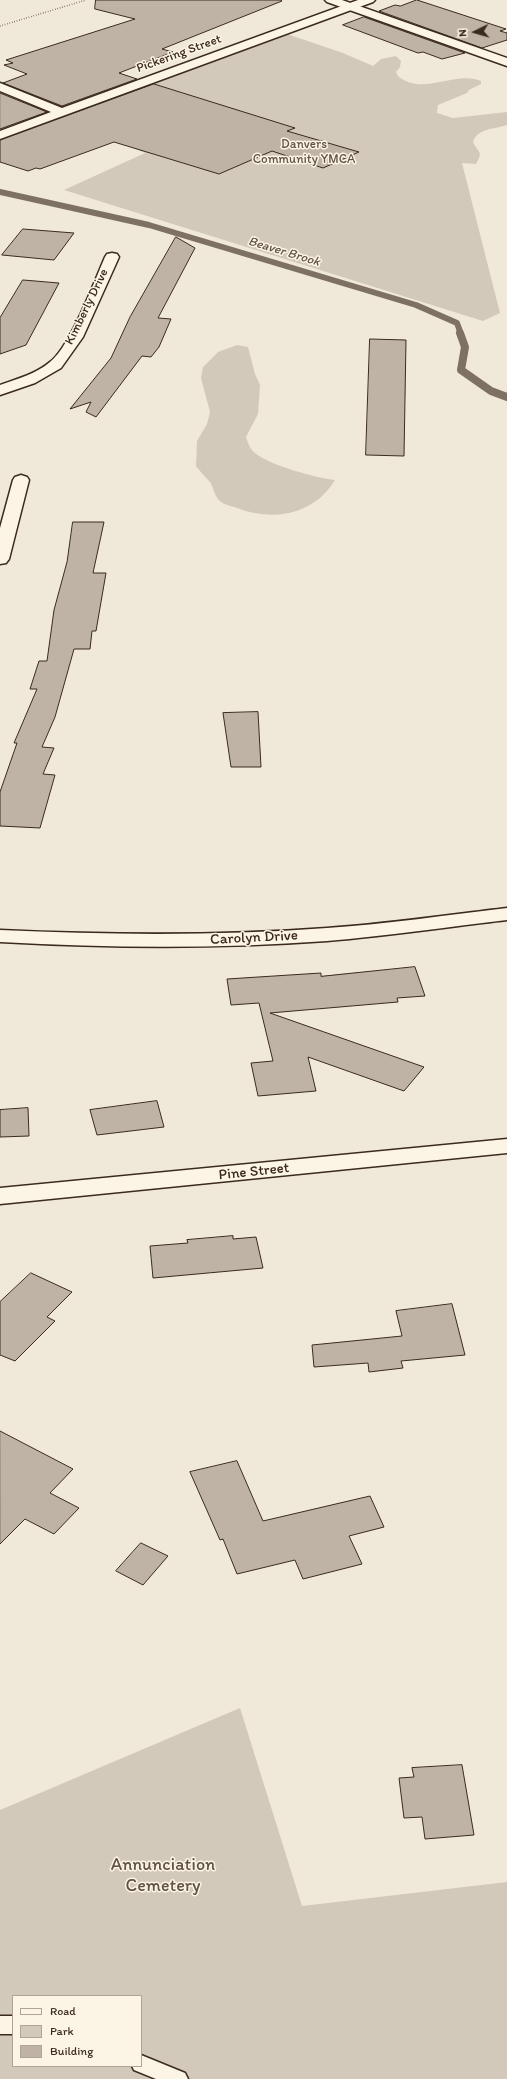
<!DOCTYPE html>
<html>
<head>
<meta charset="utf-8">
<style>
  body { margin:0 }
  #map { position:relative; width:507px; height:2079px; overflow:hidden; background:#f0e9d9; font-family:Itim,sans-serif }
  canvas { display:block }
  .legend { position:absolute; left:12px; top:1995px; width:130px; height:72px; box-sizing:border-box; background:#fcf5e5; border:1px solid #afa495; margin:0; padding:5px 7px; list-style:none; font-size:12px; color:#3b2a1e }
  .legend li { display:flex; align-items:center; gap:8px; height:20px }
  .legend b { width:20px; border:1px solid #afa495 }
  .north { position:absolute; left:455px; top:12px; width:40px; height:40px; -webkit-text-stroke:3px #fcf5e5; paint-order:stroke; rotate:265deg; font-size:11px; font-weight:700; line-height:16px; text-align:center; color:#3b2a1e }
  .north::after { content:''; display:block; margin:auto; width:14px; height:18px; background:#3b2a1e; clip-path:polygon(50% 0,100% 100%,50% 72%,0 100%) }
</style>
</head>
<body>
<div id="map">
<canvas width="507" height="2079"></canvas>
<ul class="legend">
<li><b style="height:5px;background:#fcf5e5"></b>Road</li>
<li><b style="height:11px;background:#d2c9ba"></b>Park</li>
<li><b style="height:11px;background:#beb3a4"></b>Building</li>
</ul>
<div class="north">N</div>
</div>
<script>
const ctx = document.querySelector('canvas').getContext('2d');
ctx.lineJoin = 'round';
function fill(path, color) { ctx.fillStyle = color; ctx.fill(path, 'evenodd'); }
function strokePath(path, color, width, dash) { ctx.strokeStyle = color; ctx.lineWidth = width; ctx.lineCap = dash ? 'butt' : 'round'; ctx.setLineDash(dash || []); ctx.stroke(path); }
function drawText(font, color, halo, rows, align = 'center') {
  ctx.font = font + ' Itim,sans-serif'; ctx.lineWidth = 3; ctx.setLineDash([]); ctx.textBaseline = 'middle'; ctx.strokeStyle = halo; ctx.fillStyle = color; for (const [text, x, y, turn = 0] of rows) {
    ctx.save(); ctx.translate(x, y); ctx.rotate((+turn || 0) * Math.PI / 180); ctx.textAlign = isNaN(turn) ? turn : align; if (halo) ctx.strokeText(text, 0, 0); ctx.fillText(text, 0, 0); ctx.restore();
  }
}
const green = new Path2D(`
  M287,34l56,19 30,13 8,-7 15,-3 5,5 -1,6 -4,5 2,4c25,21 56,-6 83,5v3l-12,6 -2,3 -29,12 -1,8 16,5 54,-6v13c-11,4 -30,3 -34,17 5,11 11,9 3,22l-14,-1 38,150 -17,8 -419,-131 81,-37 -85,-36z
  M237,345l11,2 7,27 5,11 -2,29 -12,23c2,6 4,12 9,16 14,12 61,25 80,27 -21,35 -62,42 -98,28 -5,-2 -13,-3 -17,-7 -6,-5 -6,-13 -10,-19 -5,-5 -10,-11 -14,-16l1,-25 10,-17 3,-12 -9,-34 2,-11 15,-15z
  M240,1708l62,198 205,-24v197h-507v-269zM13,1996h128v70h-128z`);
const streamFar1 = new Path2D(`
  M0,192l149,33 267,80 41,18 4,11`);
const stream = new Path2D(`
  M460,333l5,14 -4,23 30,21 16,6`);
const building = new Path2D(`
  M96,0h185l1,1 -120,48 11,3 -54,21 18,6 -75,27 -59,-23 24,-9 -23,-9 9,-2 -7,-3 129,-41 -40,-10z
  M417,0l89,29 -6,2 7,2v7l-25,8 -103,-37 16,-6 5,1z
  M364,17l101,36 -23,6 -19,-7 -5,1 -75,-28z
  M154,84l141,44 -8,3 72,21 -36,16 -51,-17 -53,23 -105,-32 -74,27 -4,-1 -8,3 -28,-9v-22z
  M0,93l47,19 -47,17z
  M23,229l51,4 -20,27 -52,-5z
  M176,237l19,11 -37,70 13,1 -12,28 -8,10 -9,-1 -46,61 -10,-5 5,-10 -21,7 41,-51 19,-41z
  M23,280l36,3 -33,62 -26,9v-36z
  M370,339l36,1 -2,116 -38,-1z
  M73,522h31l-11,51h13l-10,58h-4l-2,18h-16l-19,68 -13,30 12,1 -11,26 12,1 -15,53 -40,-2v-34l17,-49h-3l23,-54h-7l9,-28h8l7,-51 13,-48z
  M258,712l3,55h-30l-8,-54z
  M415,967l10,29 -28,2 1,4 -128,11 154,54 -20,24 -96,-34 8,34 -58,5 -7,-33 22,-2 -14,-58 -28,2 -4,-26 94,-6v3z
  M157,1101l7,26 -67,8 -7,-25z
  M28,1108l1,28 -29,1v-27z
  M233,1236v3l23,-2 7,31 -110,10 -3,-32 38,-3 -1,-3z
  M31,1273l41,19 -25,25 8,4 -40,40 -15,-6v-53z
  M452,1304l13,51 -64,6 2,7 -34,4 -1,-9 -54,4 -2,-22 90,-9 -6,-25z
  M0,1431l73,38 -23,24 29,15 -25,26 -29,-15 -25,25z
  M237,1461l26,60 107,-25 14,31 -35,9 13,28 -59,15 -8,-19 -58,14 -14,-35 -3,1 -30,-68z
  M141,1543l27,13 -25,29 -27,-14z
  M462,1765l12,70 -49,4 -3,-22 -18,1 -5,-40 15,-1 -2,-9z`);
const path = new Path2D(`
  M0,26l86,-26`);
const service = new Path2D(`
  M0,2016h13v18h-13z
  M141,2055l44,18 3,6h-32l-22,-9 -2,-4h9z`);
const minor = new Path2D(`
  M358,0h17l-2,2 -373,137v-8l51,-19 -51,-21v-8l62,25z
  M112,253l5,1 2,3 -36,80 -22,31 -26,15 -35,12v-10c17,-6 36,-11 50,-23 20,-15 44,-80 55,-105l2,-3z
  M21,475l6,2 2,3 -20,79 -3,4 -6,1v-36l13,-48 2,-3z
  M507,908v12c-60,7 -120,16 -180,21 -109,8 -218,7 -327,1v-12c109,5 218,6 327,-2 60,-4 120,-13 180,-20z`);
const tertiary = new Path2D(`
  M507,1139v14l-507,51v-16z`);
const secondary = new Path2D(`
  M325,0h17l165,58v8l-180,-64z`);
const farStreetnames = [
  ["Pickering Street",179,54,-20],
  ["Kimberly Drive",87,307,-64]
];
const farParknames = [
  ["Danvers",304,145],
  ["Community YMCA",304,160]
];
const farWaternames = [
  ["Beaver Brook",284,252,17]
];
const streetNames = [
  ["Carolyn Drive",254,938,-3],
  ["Pine Street",254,1172,-6]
];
const nearParknames = [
  ["Annunciation",163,1865],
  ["Cemetery",163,1886]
];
fill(green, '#d2c9ba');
strokePath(streamFar1, '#7e7163', 6);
strokePath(stream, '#7e7163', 8);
fill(building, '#beb3a4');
strokePath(building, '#3b2a1e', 1);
strokePath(service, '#3b2a1e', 3);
strokePath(minor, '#3b2a1e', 3);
strokePath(tertiary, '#3b2a1e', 3);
strokePath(secondary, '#3b2a1e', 3);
strokePath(path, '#3b2a1e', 1.5, [0.5, 2]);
fill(service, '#fcf5e5');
fill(minor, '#fcf5e5');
fill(tertiary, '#fcf5e5');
fill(secondary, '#fcf5e5');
drawText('13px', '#3b2a1e', '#fcf5e5', farStreetnames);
drawText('13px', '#615245', '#fcf5e5', farParknames);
drawText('italic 13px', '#625346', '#fcf5e5', farWaternames);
drawText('15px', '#3b2a1e', '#fcf5e5', streetNames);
drawText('18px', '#615245', '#fcf5e5', nearParknames);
</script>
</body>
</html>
